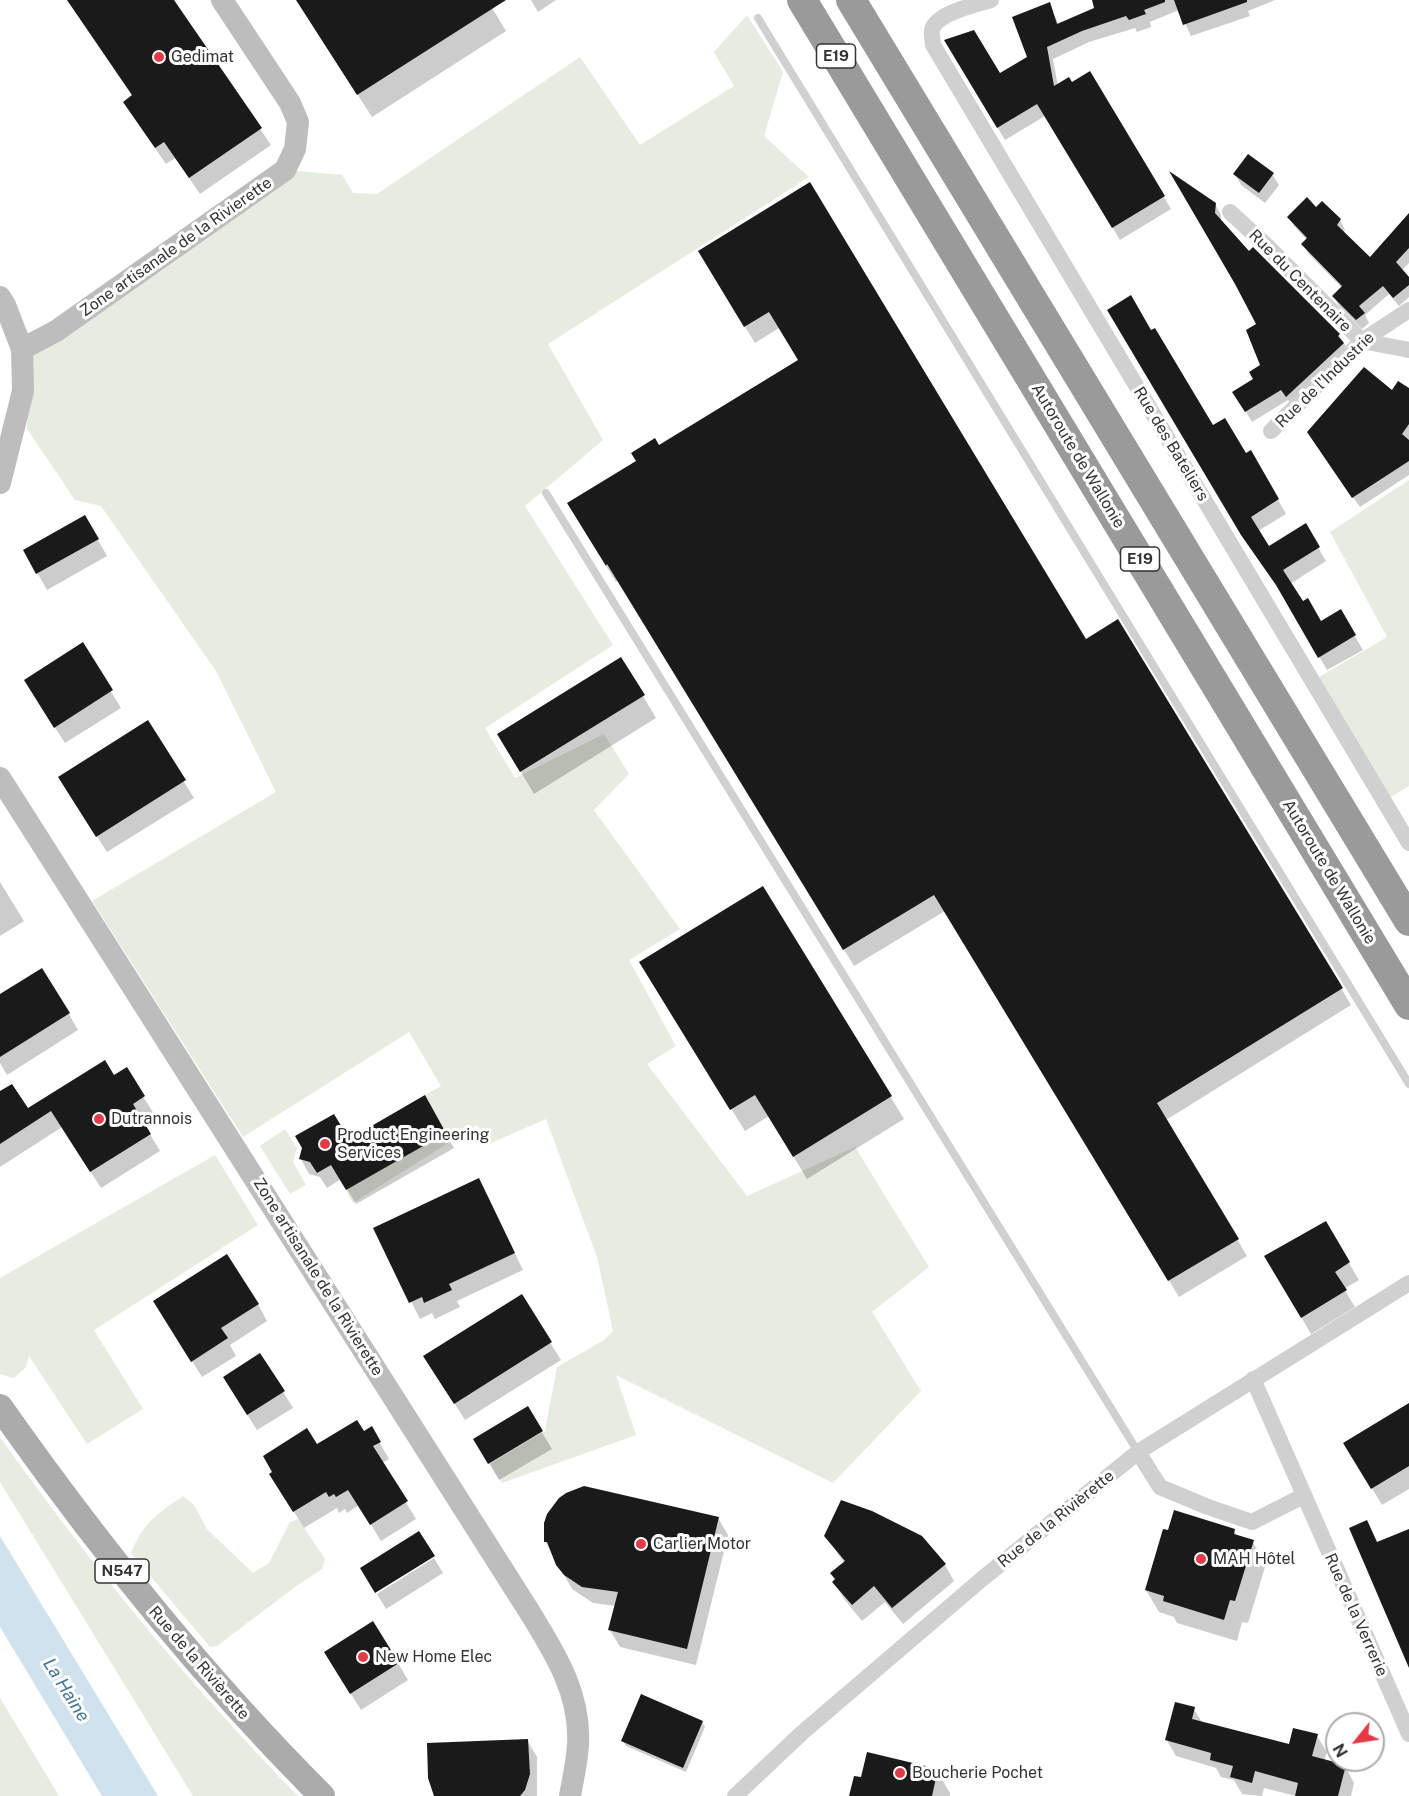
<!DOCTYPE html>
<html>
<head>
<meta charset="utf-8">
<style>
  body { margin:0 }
  #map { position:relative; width:1409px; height:1796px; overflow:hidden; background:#fff; font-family:"Public Sans",sans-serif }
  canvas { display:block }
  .north { position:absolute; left:1325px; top:1712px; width:60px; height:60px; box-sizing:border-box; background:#fff; border:2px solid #adadad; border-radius:50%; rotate:240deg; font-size:16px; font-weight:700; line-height:24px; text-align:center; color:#333 }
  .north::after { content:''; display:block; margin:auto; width:21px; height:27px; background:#e63946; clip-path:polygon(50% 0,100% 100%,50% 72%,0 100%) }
</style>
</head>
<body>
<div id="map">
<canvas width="1409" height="1796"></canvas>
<div class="north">N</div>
</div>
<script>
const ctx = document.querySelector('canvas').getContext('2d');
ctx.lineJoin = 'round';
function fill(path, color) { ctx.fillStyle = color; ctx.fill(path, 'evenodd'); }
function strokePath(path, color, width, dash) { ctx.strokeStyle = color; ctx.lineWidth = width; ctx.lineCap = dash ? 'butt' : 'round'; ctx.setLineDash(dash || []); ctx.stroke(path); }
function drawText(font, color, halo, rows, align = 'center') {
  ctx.font = font + ' "Public Sans",sans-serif'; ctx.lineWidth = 6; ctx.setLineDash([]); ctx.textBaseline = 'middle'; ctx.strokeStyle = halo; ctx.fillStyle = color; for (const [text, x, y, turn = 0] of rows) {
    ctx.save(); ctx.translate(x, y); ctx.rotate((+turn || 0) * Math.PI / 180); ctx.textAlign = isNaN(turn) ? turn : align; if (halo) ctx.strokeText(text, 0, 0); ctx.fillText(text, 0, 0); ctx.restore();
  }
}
const green = new Path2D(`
  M747,15l36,57 -19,64 45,41 -261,167 55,96 -78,66 88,139 -128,83 30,50 89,-44 25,40 -35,36 86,119 -51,31 47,86 -29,18 100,132 108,-49 74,120 -57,45 49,79 -88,92 -217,-108 20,60 -134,48 -12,-19 55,-33 12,-64 47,-27 9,-9 -16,-74 -51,-138 -57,25 -12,-19 -124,78 -7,-13 100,-57 -21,-38 16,-9 -32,-54 -166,105 -151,-236 184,-109 -60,-121 -115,-165 -26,-6 -48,-71 3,-84 255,-175 57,5 11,18 24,1 203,-137 60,88 94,-59 -20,-34z
  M1409,480v306l-20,12 -70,-121 68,-40 -57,-105z
  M285,1129l12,19 -4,14 13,23 -16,9 -30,-48z
  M215,1155l43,70 -164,105 49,79 -56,35 -58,-88 -3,11 -12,11 -14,-4v-96z
  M0,1437c90,127 189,247 298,359h-105l-193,-314z
  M183,1496l11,9 13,24 46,44 16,-10 21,-41 8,-3 27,40 -3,10 -27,18 -78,59 -7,1 -79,-94c13,-32 25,-38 52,-57z
  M0,1698l59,98h-59z`);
const water = new Path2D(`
  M0,1536l158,260h-56l-102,-169z`);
const shadow = new Path2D(`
  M67,0h105l99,145 -71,49 -25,-36 -9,6 -31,-45 -10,-17 8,-5z
  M297,0h196l-4,3 17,28 -134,86z
  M531,0h25l-18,12z
  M1093,0h182l-27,11 2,5 -59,20 -12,-26 -29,12 1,5 -14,5 -2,-4 -46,14 -36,17 5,27 14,-2 18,-11 81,136 -51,31 -75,-124 -40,24 -59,-99 54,34 29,-17 20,-54 10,21 37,-16z
  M1235,174h37l7,11 -14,18 -24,-18z
  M1174,176l41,28 6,11v6l28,32 90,82 6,10 4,9 -56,52 -5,-6 -36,22 -18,-30 21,-12 7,-14 -4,-41 -22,-41z
  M809,185l276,456 256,347 10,17 -185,115 81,136 -68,41 -234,-386 -91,55 -236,-386 -2,2 -38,-62 60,-59 162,-100 -21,-33 -24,15 -46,-75z
  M1316,209l24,11 5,10 -2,3 27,26 39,-43v47l-7,7 7,9v18l-10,9 -10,-12 -24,21 4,8 -7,6 -23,-23 -5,-10 8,-8 -34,-35 -5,-9 4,-4 -13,-14 -5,-9z
  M1151,332l62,95 33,28 5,-3 35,62 -28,17 10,17 37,-23 21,36 -36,23 13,19 17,20 20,-12 23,39 -36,20 -41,-71 -35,-50z
  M1409,390v85l-49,32 -45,-64 77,-51z
  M85,517l22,39 -60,34 -22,-39z
  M82,644l39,64 -56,35 -30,-46z
  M643,696l13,22 -122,76 -22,-37z
  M147,722l47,76 -87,54 -37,-58z
  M0,882l24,39 -24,15z
  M763,888l141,231 -97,60 -38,-63 -24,15 -91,-146z
  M0,996l69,18 9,16 -71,45 -7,-12z
  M126,1069l28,45 -12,7 18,30 -59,37 -39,-61 -62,40v-74l27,17 87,-33z
  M424,1097l30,51 -98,56 -15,-25 -14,9 -7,-11 -11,-3 -8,-15 3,-12 44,-6z
  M488,1197l35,73 -66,31 3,6 -25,12 -3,-6 -12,6 -45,-90z
  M1325,1223l34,57 -15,9 11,18 -44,27 -45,-78z
  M521,1296l40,64 -96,60 -30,-47z
  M258,1304l9,17 -37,24 6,11 -34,21 -37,-59z
  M283,1392l10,16 -36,22 -23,-36z
  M1409,1405v84l-27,16 -37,-62z
  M527,1408l25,41 -53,31 -24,-41z
  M371,1428l18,31 -7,4 34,56 -35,22 -22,-36 -12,8 -2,-4 -6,4 -2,-5 -33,20 -23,-37 35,-45 47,-13z
  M718,1518l10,17 -32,130 -76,-18 -10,-17 6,-24 -23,-3 -21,-14 -27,-48z
  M1234,1531l4,6 14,4 14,23 -18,59 -6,-1 -5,19 -60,-18 -3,-6 -15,-5 -13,-22z
  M826,1536l119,29 9,16 -51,43 -18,-22 -23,19 -18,-22 -10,-17 2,-2 -4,-7 12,-10z
  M434,1558l9,15 -57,36 -9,-15z
  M398,1663l10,17 -47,30 -25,-40z
  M1194,1709l9,15 87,21 27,-9 10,16 -3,9 21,5 9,17 -3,13h-55l-32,-8 -2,8 -20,-2 -8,-14 -13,-3 -5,-9 -40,-12 -10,-17z
  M702,1722l3,5 -19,45 -60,-26 -3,-5z
  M527,1740l10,17v39h-100z
  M937,1771l13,22v3h-99z`);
const building = new Path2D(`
  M67,0h107l88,128 -73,50 -25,-36 -9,6 -32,-46 9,-7z
  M296,0h210l-149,95z
  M1092,0h73v2l-21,8 2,4 -17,6 -3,-4 -44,15 -35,16 7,39 15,-9 3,5 18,-11 75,125 -53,32 -75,-124 -40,24 -53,-88 30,-10 26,43 27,-16 -15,-40 38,-15 7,22 37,-16z
  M1174,0h73v2l-64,23z
  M1248,154l26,19 -15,20 -26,-19z
  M1169,171l47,32 -1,10 34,38 4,-4 87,87 -2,2 6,7 -58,54 -5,-7 -36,22 -13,-20 21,-13 -4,-7 11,-7 -14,-35 10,-6 -21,-40z
  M810,182l276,457 32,-20 225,369 -186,115 82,136 -71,42 -234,-386 -91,55 -236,-386 -1,2 -39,-63 69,-42 -5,-8 24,-15 4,7 139,-85 -29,-48 -25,15 -46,-76z
  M1307,197l9,10 6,-6 19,18 -4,6 33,32 39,-44v35l-13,14 13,15v8l-16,13 -10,-12 -24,20 6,7 -9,7 -24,-24 10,-10 -41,-42 6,-6 -20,-21z
  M1131,295l20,35 4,-2 58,97 12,-7 21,35 5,-3 28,49 -28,18 18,29 37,-23 14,24 -37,23 20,31 5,-3 13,23 20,-12 15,26 -38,23 -42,-73 -35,-50 -134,-225z
  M1364,367l28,23 6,-9 11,7v36l-7,10 7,6v21l-57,37 -45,-66z
  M85,515l14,24 -63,35 -13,-24z
  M83,642l30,48 -59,38 -30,-48z
  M621,657l24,38 -125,77 -23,-38z
  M148,720l38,60 -90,57 -38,-60z
  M763,886l129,210 -99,61 -38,-62 -25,15 -91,-148z
  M42,968l28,45 -70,44v-63z
  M105,1060l9,15 13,-8 18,29 -12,8 18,30 -61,38 -39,-61 -51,33v-53l12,-7 16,24z
  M425,1095l21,38 -100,57 -15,-25 -14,8 -7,-11 -11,-3 3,-11 -7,-12 39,-22 15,25z
  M479,1178l36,75 -66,31 3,6 -28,13 -2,-6 -13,6 -36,-75z
  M1326,1221l24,41 -15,10 12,18 -46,28 -37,-62z
  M227,1254l32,50 -38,24 7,10 -37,24 -38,-61z
  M522,1294l30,48 -98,62 -31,-48z
  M260,1353l25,38 -38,24 -24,-38z
  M1409,1403v63l-38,23 -28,-46z
  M528,1406l15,25 -55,33 -15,-25z
  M357,1420l7,11 8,-5 9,16 -8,4 35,55 -38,24 -22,-35 -12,7 -2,-3 -5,3 -3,-5 -33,20 -24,-38 3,-2 -9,-16 44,-28 10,16z
  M584,1486l135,31 -32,132 -79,-19 10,-38 -36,-5 -18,-12 -8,-10 -9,-23h-3v-19l3,-9 12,-16 7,-5z
  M841,1500l31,11 50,25 24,28 -54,44 -18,-22 -22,19 -20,-23 3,-3 -5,-6 15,-12 -21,-25z
  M1174,1510l61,19 -1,5 20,6 -19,61 -5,-1 -6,20 -61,-19 1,-5 -19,-6 18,-61 5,1z
  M1367,1520l10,22 32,-13v139l-60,-140z
  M419,1531l16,25 -60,37 -15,-25z
  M373,1621l26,42 -49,31 -26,-42z
  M641,1694l62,27 -20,47 -62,-27z
  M1175,1702l20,5 -3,12 97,25 4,-16 25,6 -6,22 34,9 -8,31h-43l3,-13 -43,-12 -3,12 -22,-6 3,-11 -23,-6 1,-7 -46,-13z
  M528,1739l2,35 -5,16 -5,6h-86l-6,-18 -1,-35z
  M867,1752l71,17 -6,27h-83l5,-20 7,1z`);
const lane = new Path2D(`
  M758,18l651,1066
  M546,493l592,959`);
const street = new Path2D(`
  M991,0c-16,5 -55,13 -59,30 -1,5 1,10 1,15l476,798
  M1230,212l39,36 93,93 47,9
  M1271,431l91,-90 47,-31
  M1253,1379l156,355
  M1138,1452l22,35 48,20 44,15 51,-26
  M735,1796l68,-64 179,-153 156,-127 271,-169`);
const secondary = new Path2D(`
  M0,297l5,8 17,44 1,42 -23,92
  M22,349l34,-18 229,-161 10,-21 3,-27 -8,-19 -68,-103
  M0,778l529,833c26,42 52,83 49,134 -1,17 -5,34 -8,51`);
const primary = new Path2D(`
  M0,1407c97,138 202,269 322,389`);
const highway = new Path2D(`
  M802,0l607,1005
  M851,0l558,921`);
const markers = [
  [159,57,6,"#e63946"],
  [99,1119,6,"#e63946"],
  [325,1144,6,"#e63946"],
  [641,1544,6,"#e63946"],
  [1201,1559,6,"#e63946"],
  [363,1657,6,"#e63946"],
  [900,1773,6,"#e63946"]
];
const shields = [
  [836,56,39],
  [1140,559,39],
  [122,1571,54]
];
const shieldNames = [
  ["E19",836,56],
  ["E19",1140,559],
  ["N547",122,1571]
];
const poiNames = [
  ["Gedimat",171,57],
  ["Dutrannois",111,1119],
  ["Product Engineering",337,1135],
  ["Services",337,1153],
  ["Carlier Motor",653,1544],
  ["MAH Hôtel",1213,1559],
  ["New Home Elec",375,1657],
  ["Boucherie Pochet",912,1773]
];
const streetNames = [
  ["Zone artisanale de la Rivierette",176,247,-35],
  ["Rue du Centenaire",1300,281,45],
  ["Rue de l'Industrie",1325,380,-44],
  ["Rue des Bateliers",1171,444,59],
  ["Autoroute de Wallonie",1078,456,59],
  ["Autoroute de Wallonie",1329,872,59],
  ["Zone artisanale de la Rivierette",318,1277,58],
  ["Rue de la Rivièrette",1056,1519,-39],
  ["Rue de la Verrerie",1356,1615,66],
  ["Rue de la Rivièrette",199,1663,49]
];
const waterNames = [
  ["La Haine",66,1690,58]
];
fill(green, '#e6ecdf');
fill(water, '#cfe2ee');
fill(shadow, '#0003');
fill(building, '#1a1a1a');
strokePath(lane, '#d0d0d0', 8);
strokePath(street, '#d0d0d0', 16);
strokePath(secondary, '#bdbdbd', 22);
strokePath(primary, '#ababab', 26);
strokePath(highway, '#9a9a9a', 30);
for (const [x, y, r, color] of markers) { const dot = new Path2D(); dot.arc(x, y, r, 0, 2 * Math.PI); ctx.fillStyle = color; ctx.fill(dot); strokePath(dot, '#fff', 2); }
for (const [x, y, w] of shields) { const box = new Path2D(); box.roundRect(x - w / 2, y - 12, w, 24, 4.5); ctx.fillStyle = '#fff'; ctx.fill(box); strokePath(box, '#333', 1.5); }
drawText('bold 15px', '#333', null, shieldNames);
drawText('16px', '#333', '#fff', poiNames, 'left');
drawText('16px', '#333', '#fff', streetNames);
drawText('italic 18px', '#3f7597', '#fff', waterNames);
</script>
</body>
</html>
